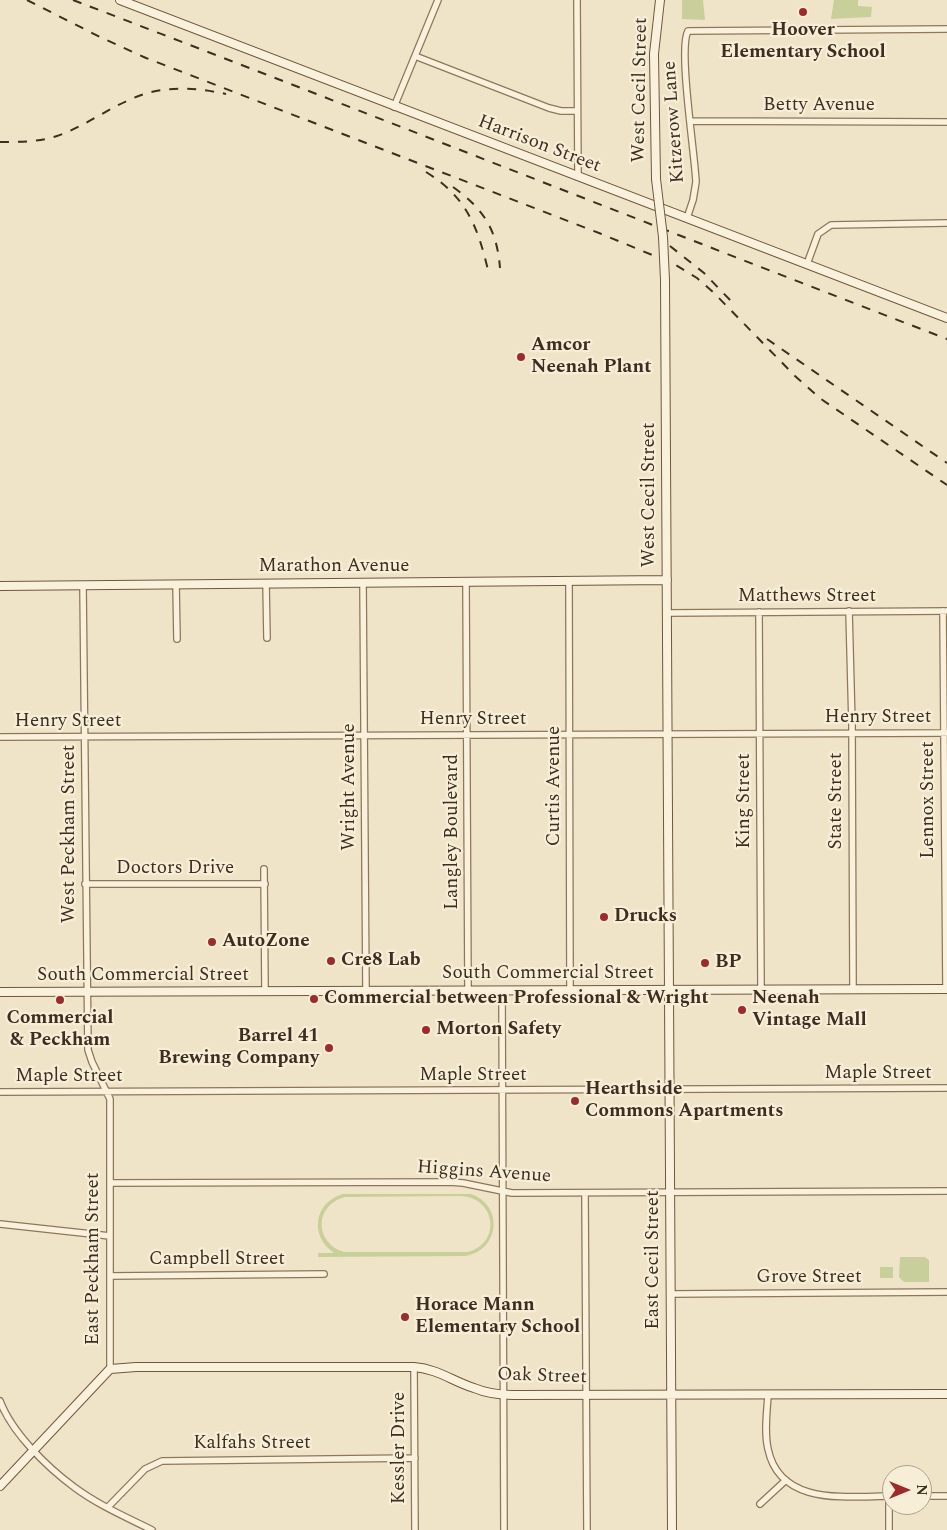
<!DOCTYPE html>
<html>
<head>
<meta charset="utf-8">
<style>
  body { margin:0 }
  #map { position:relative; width:947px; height:1530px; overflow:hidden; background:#f0e4c8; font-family:Spectral,serif }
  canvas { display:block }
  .north { position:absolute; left:882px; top:1465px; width:50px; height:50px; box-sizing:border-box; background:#f7eed8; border:1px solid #ada18e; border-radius:50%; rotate:90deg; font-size:14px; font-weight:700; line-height:20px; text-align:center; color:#3d2e20 }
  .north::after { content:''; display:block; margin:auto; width:18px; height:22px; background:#9e2a2b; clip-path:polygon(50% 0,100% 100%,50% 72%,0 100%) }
</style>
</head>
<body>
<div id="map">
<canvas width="947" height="1530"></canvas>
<div class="north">N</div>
</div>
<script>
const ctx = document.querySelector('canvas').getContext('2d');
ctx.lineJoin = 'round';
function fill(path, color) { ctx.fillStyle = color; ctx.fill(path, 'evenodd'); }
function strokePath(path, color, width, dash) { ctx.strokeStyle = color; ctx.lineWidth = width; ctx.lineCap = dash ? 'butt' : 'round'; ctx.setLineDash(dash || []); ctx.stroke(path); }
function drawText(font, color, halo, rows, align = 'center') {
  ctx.font = font + ' Spectral,serif'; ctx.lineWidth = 4.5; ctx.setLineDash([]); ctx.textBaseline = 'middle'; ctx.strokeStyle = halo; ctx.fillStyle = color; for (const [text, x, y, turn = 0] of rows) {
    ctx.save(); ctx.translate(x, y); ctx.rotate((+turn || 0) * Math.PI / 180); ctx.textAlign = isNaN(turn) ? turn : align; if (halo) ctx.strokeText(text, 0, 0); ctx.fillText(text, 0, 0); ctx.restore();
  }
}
const green = new Path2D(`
  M682,0h21l2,20 -23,-1z
  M834,0h24v6l14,1 -1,10 -40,2z
  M343,1194h128c34,12 28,57 -6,62l-147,1v-4h16c-25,-17 -20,-51 9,-59zM460,1196c36,1 42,47 8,56h-124c-30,-9 -30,-47 1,-55z
  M900,1257h25l4,3v22h-25l-5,-5z
  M880,1267h13v11h-13z`);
const street = new Path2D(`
  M577,0l1,177
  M415,56l134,52 12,3h16
  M394,107l44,-107
  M690,121l257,1
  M687,218l6,-18 3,-18c-1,-27 -18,-134 -8,-151l259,-2
  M807,264l11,-30 13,-9 116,-2
  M363,582l3,409
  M466,582l2,409
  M569,582l1,408
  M266,583l1,55
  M176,584l1,55
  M83,585l5,465 4,12 18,37v270
  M849,611l3,114 1,265
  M943,611l3,378
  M759,612l2,378
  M668,613l279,-2
  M0,737l947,-4
  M264,869l1,123
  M85,884h180
  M502,991l2,539
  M0,1092l947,-4
  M110,1183l339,-1 14,1 49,10 435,-2
  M585,1193l2,337
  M0,1224l110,12
  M110,1276l214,-2
  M671,1294l276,-2
  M414,1367l1,163
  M768,1395c-1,17 -4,37 0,54 12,58 80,47 124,47
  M0,1401c12,32 47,66 74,86 24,18 52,30 78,43
  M889,1496v34
  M922,1496h25
  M760,1504l26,-24
  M108,1507l37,-38 17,-8 253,-3`);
const secondary = new Path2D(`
  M120,0l827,318
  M656,179l-2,-125 6,-54
  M665,280l7,1250
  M0,586l667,-6
  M0,992l947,-3
  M0,1486l110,-117 26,-2h278c24,2 38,14 60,21 12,5 25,7 39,7l434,-1`);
const rail = new Path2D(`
  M27,0l73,37 46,21 453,175 75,31 23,14 17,15 81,83 26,23 126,86
  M73,0c292,112 583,227 874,339
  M0,142c19,0 39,0 57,-6 26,-9 47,-25 72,-36 31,-15 64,-13 97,-6
  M426,172c42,26 52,56 63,102
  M453,187c31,22 44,43 47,81
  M670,246l34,27 27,28
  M767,339l180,124`);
const secondaryBridge = new Path2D(`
  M656,179l7,58 2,43`);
const markers = [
  [803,12,5,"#9e2a2b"],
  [521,357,5,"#9e2a2b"],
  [604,917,5,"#9e2a2b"],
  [212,942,5,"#9e2a2b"],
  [331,961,5,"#9e2a2b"],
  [705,963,5,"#9e2a2b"],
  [314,999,5,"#9e2a2b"],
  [60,1000,5,"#9e2a2b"],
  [742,1010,5,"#9e2a2b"],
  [426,1030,5,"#9e2a2b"],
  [329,1048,5,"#9e2a2b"],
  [575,1101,5,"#9e2a2b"],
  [405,1317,5,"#9e2a2b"]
];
const poiNames = [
  ["Hoover",803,31,"center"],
  ["Elementary School",803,53,"center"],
  ["Amcor",531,346],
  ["Neenah Plant",531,368],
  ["Drucks",614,917],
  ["AutoZone",222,942],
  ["Cre8 Lab",341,961],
  ["BP",715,963],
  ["Commercial between Professional & Wright",324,999],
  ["Neenah",752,999],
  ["Vintage Mall",752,1021],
  ["Commercial",60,1019,"center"],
  ["& Peckham",60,1041,"center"],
  ["Morton Safety",436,1030],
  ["Barrel 41",319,1037,"right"],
  ["Brewing Company",319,1059,"right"],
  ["Hearthside",585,1090],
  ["Commons Apartments",585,1112],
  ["Horace Mann",415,1306],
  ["Elementary School",415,1328]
];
const streetNames = [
  ["West Cecil Street",641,90,-89],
  ["Betty Avenue",819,106],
  ["Kitzerow Lane",675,122,-94],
  ["Harrison Street",539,145,21],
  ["West Cecil Street",650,495,-90],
  ["Marathon Avenue",334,567],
  ["Matthews Street",807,597],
  ["Henry Street",878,718],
  ["Henry Street",473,720],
  ["Henry Street",68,722],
  ["Curtis Avenue",555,786,-90],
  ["Wright Avenue",350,787,-90],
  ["Lennox Street",929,800,-90],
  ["King Street",745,801,-90],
  ["State Street",837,801,-90],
  ["Langley Boulevard",453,832,-90],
  ["West Peckham Street",70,834,-90],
  ["Doctors Drive",175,869],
  ["South Commercial Street",548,974],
  ["South Commercial Street",143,976],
  ["Maple Street",878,1074],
  ["Maple Street",473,1076],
  ["Maple Street",69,1077],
  ["Higgins Avenue",484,1173,4],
  ["East Peckham Street",94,1259,-90],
  ["Campbell Street",217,1260],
  ["East Cecil Street",654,1260,-90],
  ["Grove Street",809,1278],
  ["Oak Street",542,1377,2],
  ["Kalfahs Street",252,1444],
  ["Kessler Drive",400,1448,-90]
];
fill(green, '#c9cf9b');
strokePath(street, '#8d765c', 8);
strokePath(secondary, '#6f573f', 10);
strokePath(street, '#faf1dc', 5.5);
strokePath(secondary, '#faf1dc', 8);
strokePath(rail, '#3d2e20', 2, [9, 9]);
strokePath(secondaryBridge, '#6f573f', 10, []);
strokePath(secondaryBridge, '#faf1dc', 8);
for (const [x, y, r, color] of markers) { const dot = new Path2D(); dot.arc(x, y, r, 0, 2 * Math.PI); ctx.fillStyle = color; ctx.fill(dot); strokePath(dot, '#f7eed8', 2); }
drawText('bold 19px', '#3d2e20', '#f7eed8', poiNames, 'left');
drawText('19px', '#3d2e20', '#f7eed8', streetNames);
</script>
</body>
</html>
